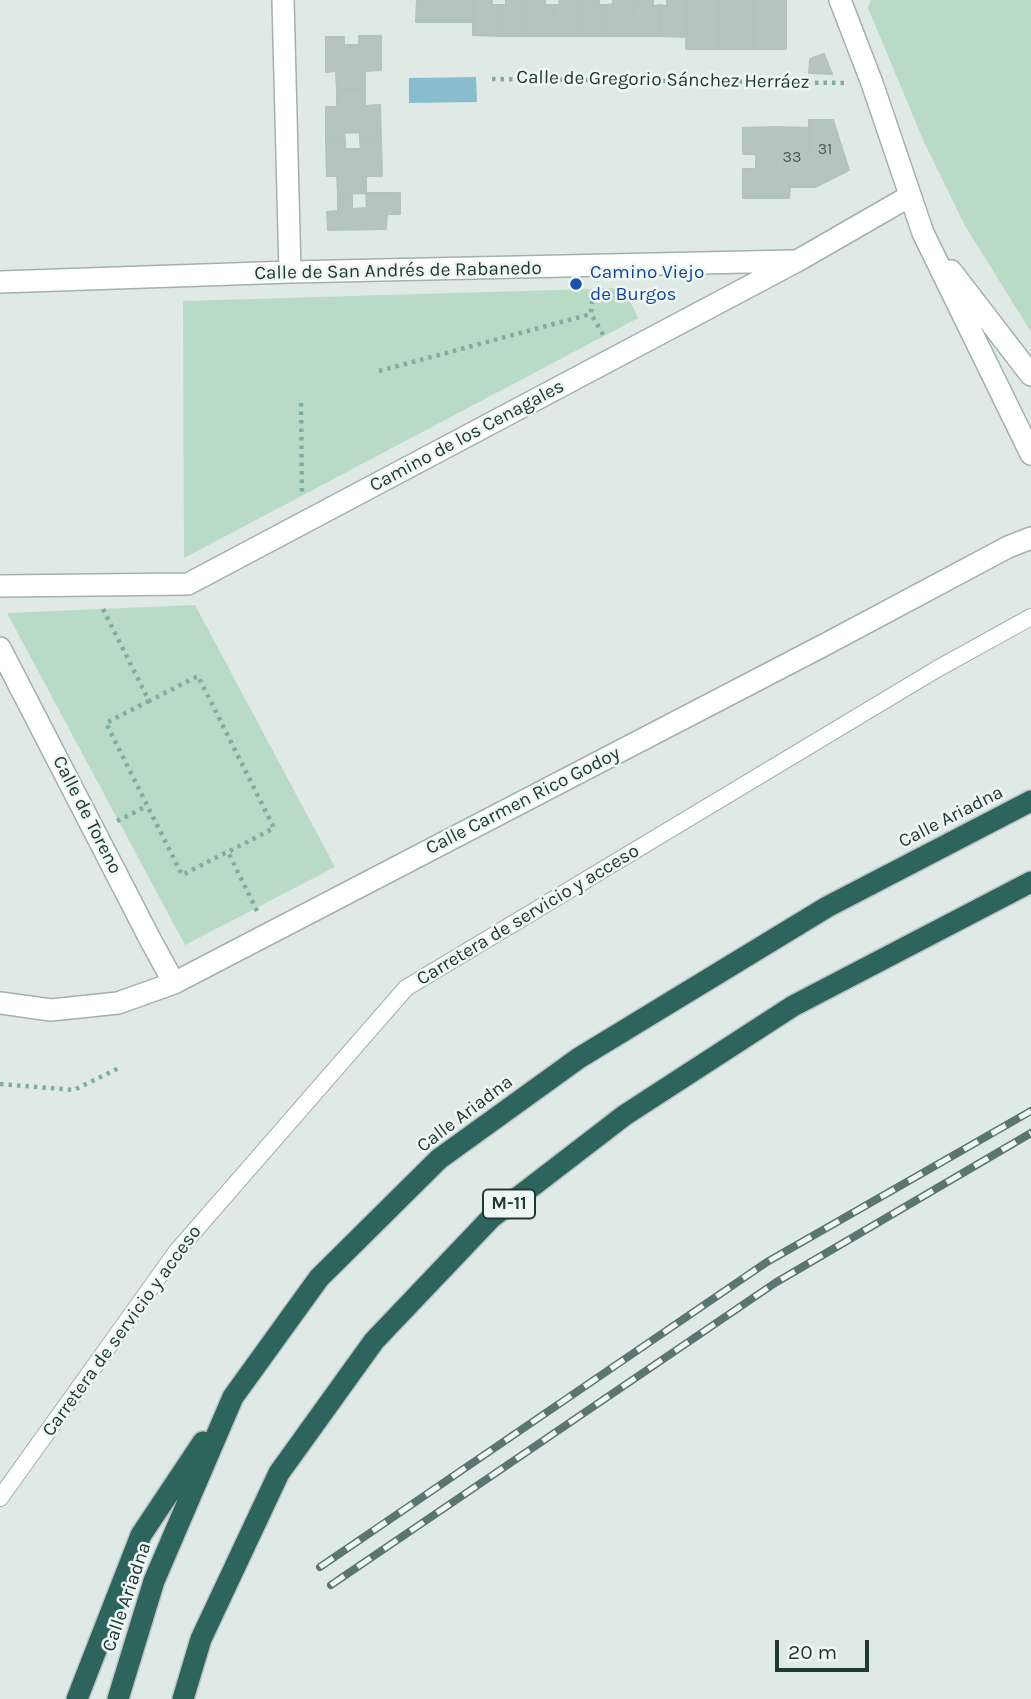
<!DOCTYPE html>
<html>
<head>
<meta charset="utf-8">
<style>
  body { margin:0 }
  #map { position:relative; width:1031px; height:1699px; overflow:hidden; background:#dfeae6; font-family:Karla,sans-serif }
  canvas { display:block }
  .scale { position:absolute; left:775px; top:1640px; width:94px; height:32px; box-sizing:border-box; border:4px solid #213935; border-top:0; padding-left:9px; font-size:21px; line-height:24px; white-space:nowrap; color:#213935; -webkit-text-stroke:5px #eff7f4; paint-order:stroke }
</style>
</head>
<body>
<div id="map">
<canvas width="1031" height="1699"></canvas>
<div class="scale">20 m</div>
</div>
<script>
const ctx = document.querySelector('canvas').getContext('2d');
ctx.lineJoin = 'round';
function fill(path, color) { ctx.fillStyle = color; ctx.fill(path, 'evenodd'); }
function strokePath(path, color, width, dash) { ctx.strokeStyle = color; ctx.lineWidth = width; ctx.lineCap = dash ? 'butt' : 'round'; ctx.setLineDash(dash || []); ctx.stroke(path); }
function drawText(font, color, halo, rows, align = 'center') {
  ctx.font = font + ' Karla,sans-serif'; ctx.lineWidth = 5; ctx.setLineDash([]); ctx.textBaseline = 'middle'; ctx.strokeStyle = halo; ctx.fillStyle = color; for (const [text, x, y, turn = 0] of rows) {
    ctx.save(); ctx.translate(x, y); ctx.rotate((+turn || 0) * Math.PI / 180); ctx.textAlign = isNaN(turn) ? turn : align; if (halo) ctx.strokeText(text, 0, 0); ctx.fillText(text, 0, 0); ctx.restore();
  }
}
const green = new Path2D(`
  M871,0h160v332l-67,-108 -40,-82 -56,-134z
  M624,288l14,30 -454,240 -1,-257z
  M195,605l140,262 -150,78 -178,-332z`);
const water = new Path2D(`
  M476,77l1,25 -68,1v-25z`);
const building = new Path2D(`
  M417,0h56l-1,22h-56z
  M473,0h19v5h7v31l-26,-1z
  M506,0h20v36h-27v-31h7z
  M526,0h19v5h8l-1,31h-26z
  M559,0h20v36h-27l1,-31h7z
  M579,0h20v5h7v31h-27z
  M613,0h20l-1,36h-26v-31l7,-1z
  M633,0h20v6l7,-1v31h-28z
  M667,0h20v37l-27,-1v-31l7,1z
  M687,0h32v49h-33z
  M719,0h34v49h-34z
  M753,0h33v49h-33z
  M359,36h22v34l-16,1v18h-28l-1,-18 -10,1v-35h18v8h15z
  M824,54l8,20 -23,-1 1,-14z
  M337,89h28v17l15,-1 1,35 -21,1v-9l-16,1 1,8h-19v-34h11z
  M809,120h24l16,50 -34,17h-7z
  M776,127v71h-33v-29h13v-15h-13v-26z
  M776,127l33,1 -1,59h-18l-1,11h-13z
  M381,140l1,36h-16v17l-28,1 -1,-18h-10l-1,-35h19v8h16l-1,-8z
  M366,193h34v21h-13l-1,15 -58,1 -1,-18 11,-1v-17h14v15l15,-1z`);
const path = new Path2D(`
  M492,79l354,4
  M593,292l-2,22 13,22
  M379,371l212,-57
  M301,403l1,93
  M103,609l46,92 49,-25 76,152 -46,24 29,59
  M149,701l-43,22 76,152 45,-23
  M117,821l30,-15
  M0,1084l74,6 45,-22`);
const service = new Path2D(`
  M0,1498l177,-247 229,-263 531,-319 94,-52`);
const minor = new Path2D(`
  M283,0l7,272
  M840,0l32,83 51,150 108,221
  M951,271l80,104
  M0,282l290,-10 502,-11
  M0,586l188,-2 609,-323 113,-65
  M0,648l151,293 23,42
  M0,1003l51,7 67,-7 56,-20 654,-340 180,-96 23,-9`);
const motorway = new Path2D(`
  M77,1699l64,-164 62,-93
  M118,1699l36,-118 79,-184 86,-119 120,-119 140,-101 248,-151 204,-106
  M183,1699l18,-60 78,-166 95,-132 117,-123 134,-103 168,-109 238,-124`);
const rail = new Path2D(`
  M320,1567l447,-305 264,-151
  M331,1585l444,-302 256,-150`);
const markers = [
  [576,284,7,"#1a4fb4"]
];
const numberNames = [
  ["31",825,149],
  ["33",792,157]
];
const shields = [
  [509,1204,52]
];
const shieldNames = [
  ["M-11",509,1204]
];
const streetNames = [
  ["Calle de Gregorio Sánchez Herráez",663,80,1],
  ["Calle de San Andrés de Rabanedo",398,271,-1],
  ["Camino de los Cenagales",467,436,-28],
  ["Calle Carmen Rico Godoy",523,801,-27],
  ["Calle de Toreno",87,815,63],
  ["Calle Ariadna",951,817,-27],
  ["Carretera de servicio y acceso",528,915,-31],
  ["Calle Ariadna",465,1114,-37],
  ["Carretera de servicio y acceso",122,1331,-54],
  ["Calle Ariadna",127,1597,-71]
];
const transitNames = [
  ["Camino Viejo",590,273],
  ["de Burgos",590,295]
];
fill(green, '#b9dac5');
fill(water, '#89bdcd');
fill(building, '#b5c4bf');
strokePath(building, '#b2c3bd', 2);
strokePath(service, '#a2b1ad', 18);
strokePath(minor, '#a2b1ad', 24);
strokePath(motorway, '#bcc4c2', 24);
strokePath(path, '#81aca2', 4.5, [3.5, 5]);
strokePath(service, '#fff', 16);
strokePath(minor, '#fff', 21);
strokePath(motorway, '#2e645e', 21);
strokePath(rail, '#5b7570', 8);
strokePath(rail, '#eff7f4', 5, [16]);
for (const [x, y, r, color] of markers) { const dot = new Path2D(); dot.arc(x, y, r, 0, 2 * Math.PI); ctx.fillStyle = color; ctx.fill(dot); strokePath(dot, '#eff7f4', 2.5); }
drawText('16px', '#465c58', null, numberNames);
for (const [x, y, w] of shields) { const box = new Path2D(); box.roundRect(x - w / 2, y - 14.5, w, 29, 5); ctx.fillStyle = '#eff7f4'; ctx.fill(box); strokePath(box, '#213935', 2); }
drawText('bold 18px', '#213935', null, shieldNames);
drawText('19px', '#213935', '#eff7f4', streetNames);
drawText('19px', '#164399', '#eff7f4', transitNames, 'left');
</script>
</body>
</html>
